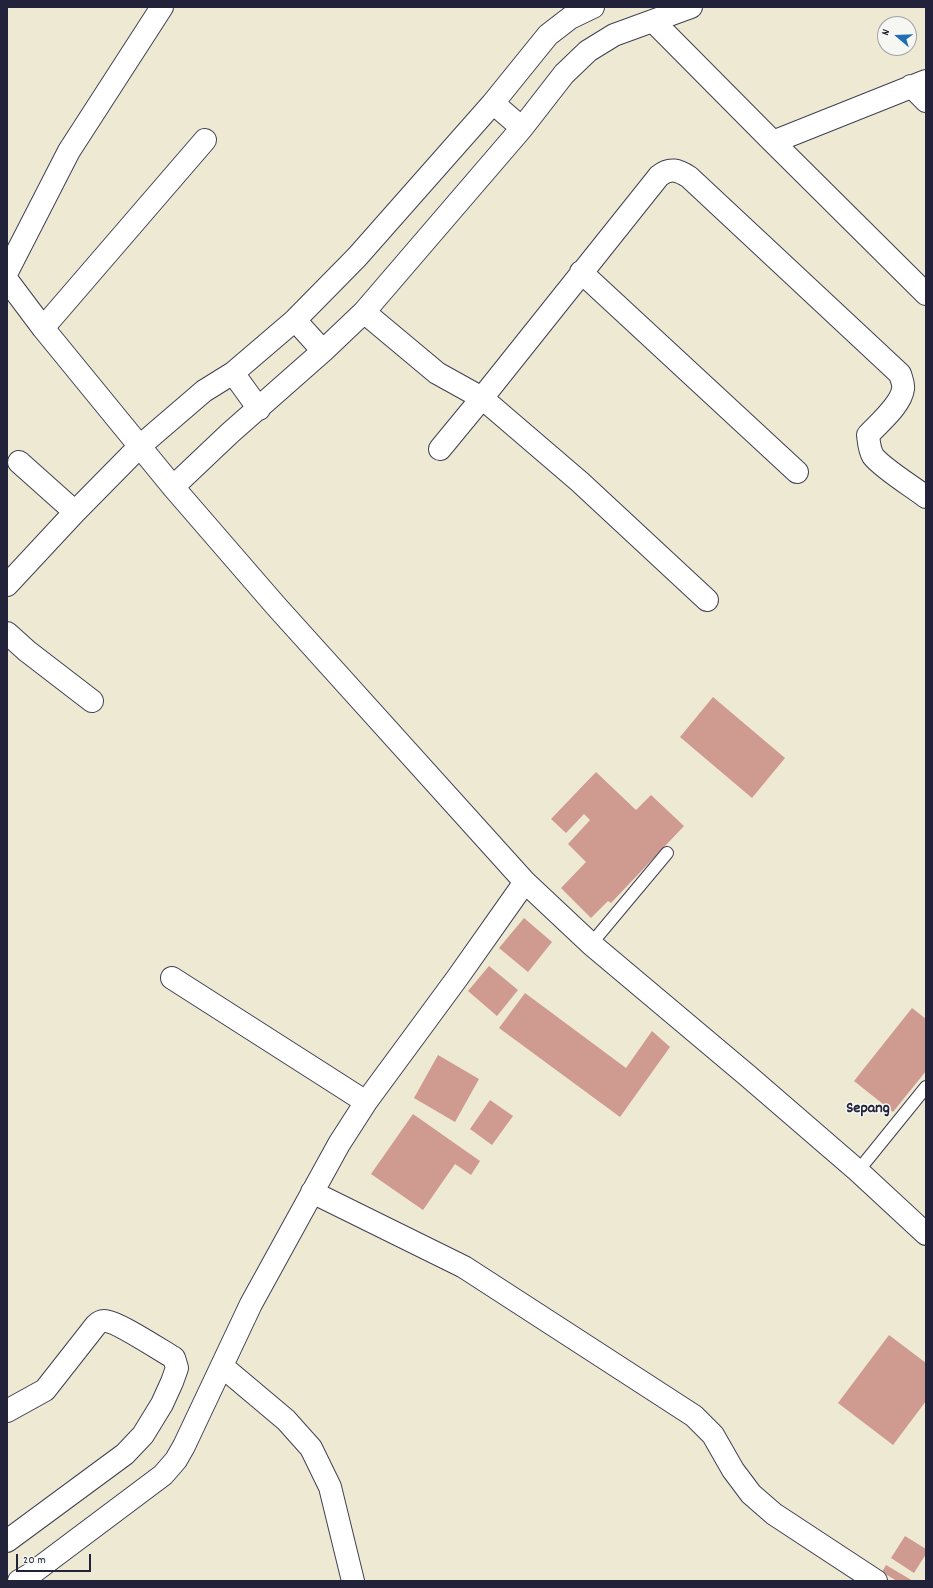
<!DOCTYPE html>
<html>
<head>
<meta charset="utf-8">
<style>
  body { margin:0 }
  #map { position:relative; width:933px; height:1588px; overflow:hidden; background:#eee9d3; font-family:Dekko,sans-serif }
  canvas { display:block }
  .frame { position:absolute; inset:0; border:8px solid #22223b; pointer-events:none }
  .north { position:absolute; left:877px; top:16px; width:40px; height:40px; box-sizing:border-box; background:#f6f6f2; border:1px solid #a1a1a9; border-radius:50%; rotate:289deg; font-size:11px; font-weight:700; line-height:16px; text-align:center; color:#22223b }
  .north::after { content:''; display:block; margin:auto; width:14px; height:18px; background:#1f6fb2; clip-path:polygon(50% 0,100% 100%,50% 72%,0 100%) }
  .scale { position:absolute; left:16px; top:1554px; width:75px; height:18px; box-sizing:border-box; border:2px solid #22223b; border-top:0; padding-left:5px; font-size:12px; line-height:14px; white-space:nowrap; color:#22223b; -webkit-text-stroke:3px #f6f6f2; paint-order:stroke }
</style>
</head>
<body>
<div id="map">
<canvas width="933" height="1588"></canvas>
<div class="frame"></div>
<div class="north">N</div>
<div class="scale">20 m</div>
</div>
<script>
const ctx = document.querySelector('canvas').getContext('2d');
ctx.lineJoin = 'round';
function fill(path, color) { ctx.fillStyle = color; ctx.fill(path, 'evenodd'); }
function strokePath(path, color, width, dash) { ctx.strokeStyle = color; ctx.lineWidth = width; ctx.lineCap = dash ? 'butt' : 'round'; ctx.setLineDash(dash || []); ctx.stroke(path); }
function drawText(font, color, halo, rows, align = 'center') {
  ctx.font = font + ' Dekko,sans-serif'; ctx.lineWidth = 3; ctx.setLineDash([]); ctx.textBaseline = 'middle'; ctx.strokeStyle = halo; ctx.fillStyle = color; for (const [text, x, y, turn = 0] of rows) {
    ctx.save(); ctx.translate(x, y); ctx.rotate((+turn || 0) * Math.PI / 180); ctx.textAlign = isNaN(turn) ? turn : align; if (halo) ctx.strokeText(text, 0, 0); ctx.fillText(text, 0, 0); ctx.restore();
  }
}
const building = new Path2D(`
  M713,697l72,61 -33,40 -72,-61z
  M596,772l40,38 15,-15 33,31 -73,77 -3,-2 -17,17 -30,-30 25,-26 -18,-18 22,-24 -6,-6 -18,19 -15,-14z
  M524,918l28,24 -24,30 -29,-24z
  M489,966l29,24 -21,26 -29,-25z
  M525,993l101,75 26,-37 18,16 -50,70 -121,-89z
  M912,1008l14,11v52l-33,41 -39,-31z
  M438,1055l41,24 -24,43 -41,-24z
  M490,1100l23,16 -21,29 -22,-16z
  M413,1114l67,47 -9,14 -16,-11 -32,46 -52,-36z
  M889,1335l37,28v38l-33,44 -55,-42z
  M905,1536l21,13v5l-12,19 -23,-15z
  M886,1565l27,16h-16l-15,-9z`);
const lane = new Path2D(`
  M591,944l76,-91
  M858,1171l68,-84`);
const street = new Path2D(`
  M654,22l119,120 153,-61
  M911,86l15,15
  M493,103l29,25
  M773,142l153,152
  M7,272l62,-121 93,-144
  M581,272l216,200
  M7,280l36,48 130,159 103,119 249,276 66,62 157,132 110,95 68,63
  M364,312l73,61 45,25 98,84 127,118
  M295,320l28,31
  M43,328l162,-188
  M233,373l26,36
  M440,449l42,-51 177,-222c11,-9 19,-6 30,1l211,197c1,4 4,10 3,15 -2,16 -24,34 -35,46 1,7 1,14 5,21 9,12 40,31 53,41
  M19,462l56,50
  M173,487l57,-54 93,-82 41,-39 158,-184 42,-54 24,-23 26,-16 77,-28
  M7,585l68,-73 65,-66 64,-55 29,-18 62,-53 62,-63 136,-154 55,-68 22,-17 23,-11
  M7,633l20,18 65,50
  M172,978l194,124
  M312,1192l152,75 230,149 19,19 20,35 18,24 23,20 102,67
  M223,1367l63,53 25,28 19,39 23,94
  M7,1411l38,-21 51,-65c2,-2 5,-4 8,-4 11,-1 58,30 70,37l3,10 -5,14 -10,22 -19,31 -18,19 -118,87
  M19,1581l12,-7 132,-99 13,-15 8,-14 67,-142 88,-160 27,-42 92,-125 67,-95`);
const quarterNames = [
  ["Sepang",868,1110]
];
fill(building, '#cf9a90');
strokePath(lane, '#414052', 14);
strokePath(street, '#414052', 24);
strokePath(lane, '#fff', 12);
strokePath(street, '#fff', 22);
drawText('bold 16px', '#22223b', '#f6f6f2', quarterNames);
</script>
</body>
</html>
